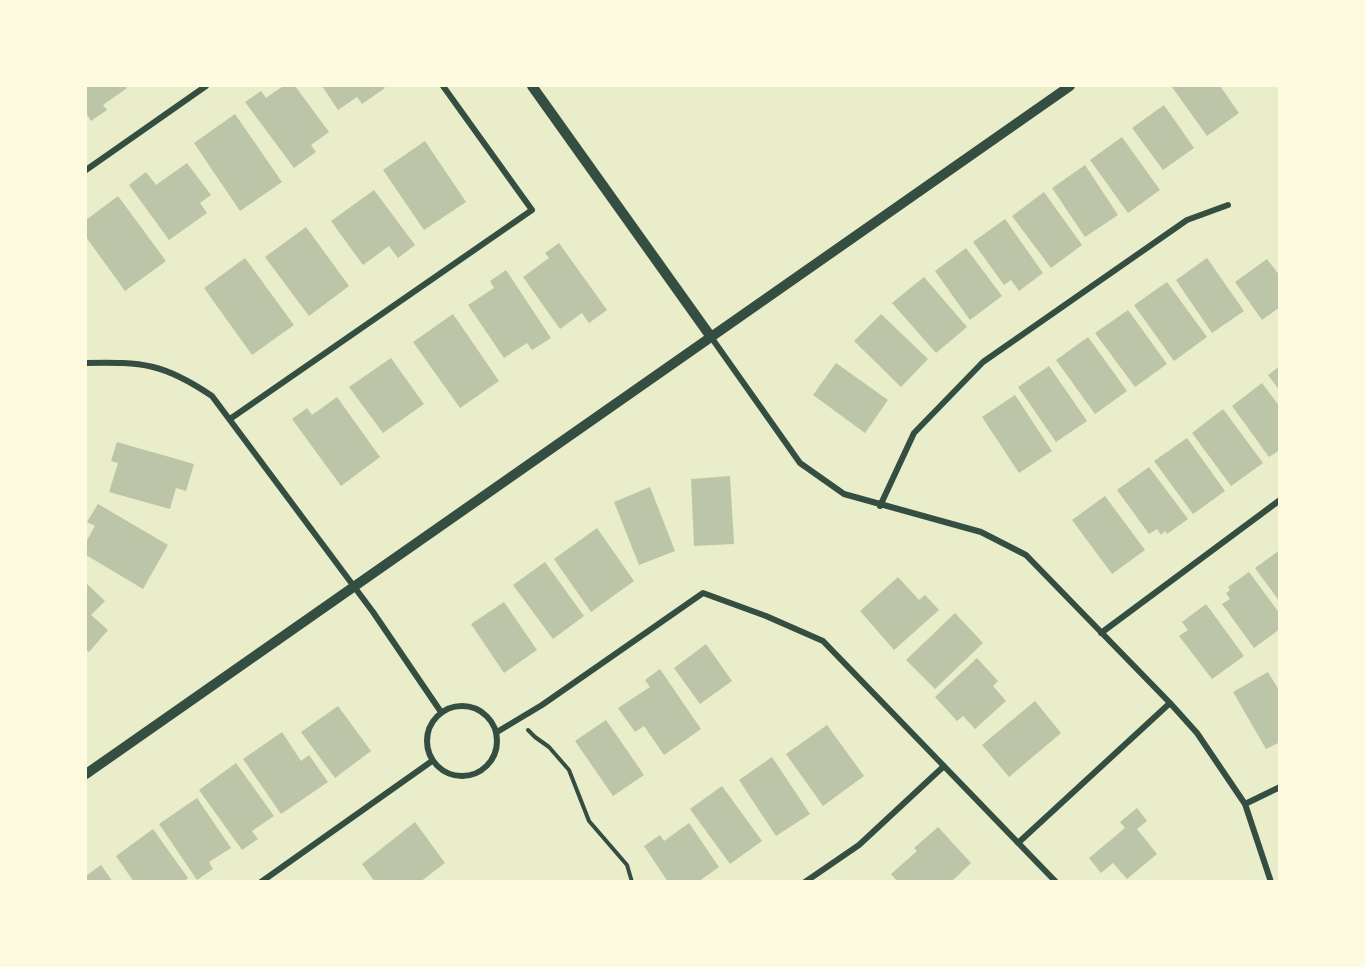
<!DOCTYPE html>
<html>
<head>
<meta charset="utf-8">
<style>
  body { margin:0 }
  #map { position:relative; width:1365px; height:967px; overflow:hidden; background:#e9edc9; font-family:"Source Sans 3",sans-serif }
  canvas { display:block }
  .frame { position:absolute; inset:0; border:87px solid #fefae0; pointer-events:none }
</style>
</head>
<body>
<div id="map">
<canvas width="1365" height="967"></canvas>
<div class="frame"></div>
</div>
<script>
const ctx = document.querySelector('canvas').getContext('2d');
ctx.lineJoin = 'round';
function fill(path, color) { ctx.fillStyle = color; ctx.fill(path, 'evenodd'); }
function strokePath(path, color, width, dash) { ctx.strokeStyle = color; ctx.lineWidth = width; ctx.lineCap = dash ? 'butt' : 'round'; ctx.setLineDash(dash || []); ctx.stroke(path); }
const building = new Path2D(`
  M86,86h39l2,2 -24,17 4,5 -16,11 -5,-8z
  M283,86h12l34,46 -18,13 5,7 -22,16 -49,-66 16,-11 5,7z
  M322,86h61l2,2 -23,16 -5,-7 -19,13z
  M1174,86h46l19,27 -32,23 -35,-49z
  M1164,105l30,43 -31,22 -31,-42z
  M235,114l47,68 -42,29 -46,-68z
  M1122,137l38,53 -32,23 -38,-53z
  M425,141l41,61 -42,28 -41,-60z
  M187,163l24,32 -11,8 7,10 -38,27 -40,-55 17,-13 10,13z
  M1085,165l33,50 -33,22 -33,-49z
  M374,190l41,55 -17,13 -9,-12 -26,19 -32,-44z
  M1044,192l38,53 -31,23 -39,-52z
  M118,196l48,65 -41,30 -39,-54v-17z
  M1005,219l38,54 -24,18 -8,-11 -7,5 -31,-43z
  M306,227l43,59 -40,30 -44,-59z
  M559,243l48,67 -18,13 -7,-10 -22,16 -37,-52 26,-19 -4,-5z
  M966,248l36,48 -32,24 -35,-49z
  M245,258l49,67 -42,30 -48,-67z
  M1207,258l37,53 -32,22 -36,-53z
  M1267,259l13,17v31l-18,13 -27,-38z
  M506,270l45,68 -19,12 -5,-7 -23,15 -36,-53 26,-17 -4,-7z
  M924,277l43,50 -31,26 -44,-50z
  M1167,282l40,55 -33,24 -40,-56z
  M1128,310l39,54 -32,23 -40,-54z
  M453,314l46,67 -39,27 -47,-66z
  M881,314l47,45 -27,28 -47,-46z
  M1088,337l39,54 -32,23 -39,-54z
  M391,358l33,46 -41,29 -34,-46z
  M836,363l52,37 -23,33 -52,-38z
  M1049,366l38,55 -31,21 -38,-55z
  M1280,366v25l-12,-16z
  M1262,383l18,24v43l-11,7 -37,-51z
  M1015,395l37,56 -33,22 -37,-56z
  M337,397l43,60 -39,29 -49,-67 15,-11 5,7z
  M1223,409l40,54 -32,23 -39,-53z
  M1187,438l38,53 -32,23 -39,-53z
  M117,442l77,22 -8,27 -10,-3 -6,21 -61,-17 9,-29 -7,-2z
  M1149,467l39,52 -21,15 -2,-3 -4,4 -4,-6 -8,5 -32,-44z
  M730,476l4,68 -40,2 -3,-67z
  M650,487l25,64 -36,14 -25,-63z
  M1105,496l40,54 -33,24 -40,-54z
  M98,504l70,41 -25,44 -57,-34v-13l9,-16 -8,-4z
  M597,528l37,53 -43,31 -37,-53z
  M1280,550v52l-25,-34z
  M545,562l39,54 -31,23 -40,-54z
  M1249,572l31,42v15l-26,19 -32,-44 8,-5 -4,-6 4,-3 -2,-3z
  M898,577l21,23 6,-5 14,15 -45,40 -34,-39z
  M86,583l19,18 -14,14 17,15 -19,22 -3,-2z
  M504,602l33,48 -33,23 -33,-49z
  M1206,604l38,52 -32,23 -33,-43 9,-6 -6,-8z
  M955,613l28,30 -48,46 -29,-29z
  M706,644l26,37 -32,23 -26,-36z
  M977,658l21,23 -5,5 13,15 -31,28 -12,-13 -6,5 -22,-24z
  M660,669l41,60 -37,26 -20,-29 -9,6 -17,-24 32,-21 -5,-7z
  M1268,672l12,20v50l-14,7 -33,-57z
  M1035,701l26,32 -52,44 -27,-32z
  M338,706l33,45 -36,27 -34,-46z
  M606,720l38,55 -31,21 -38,-55z
  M827,725l37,51 -41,30 -37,-52z
  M282,732l19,29 8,-6 19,27 -47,32 -38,-55z
  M772,757l38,57 -34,22 -37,-56z
  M236,763l38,53 -22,15 6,8 -16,11 -43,-60z
  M722,786l40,55 -32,23 -40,-55z
  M197,798l34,50 -22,14 4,7 -16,11 -38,-56z
  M1137,808l10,13 -10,8 20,25 -30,25 -14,-16 -12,10 -12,-15 36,-30 -5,-6z
  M415,822l30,41 -25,19h-45l-13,-18z
  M689,823l30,44 -21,15h-30l-24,-36 16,-11 4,6z
  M938,827l33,36 -20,19h-53l-7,-8 26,-23 -3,-3z
  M153,829l35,49 -5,4h-49l-18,-26z
  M101,865l12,17h-27v-6z`);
const path = new Path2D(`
  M528,730l7,7 14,10 20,23 20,51 38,44 5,17`);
const minor = new Path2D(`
  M86,170l120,-84
  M711,337l89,126 44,31 137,38 45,23 144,148 27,30 48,71 26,78
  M86,363c57,-1 77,0 126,33l161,216 68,100
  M230,419l302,-209 -89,-124
  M880,506l34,-73 69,-71 204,-142 41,-15
  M1101,633l179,-133
  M427 741a35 35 0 1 1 70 0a35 35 0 1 1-70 0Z
  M497,732l45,-27 161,-112 63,23 57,25 233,241
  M1245,804l35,-17
  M1018,843l152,-140
  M261,882l171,-121
  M805,882l54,-37 85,-79`);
const tertiary = new Path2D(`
  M532,86l179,251
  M86,774l984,-688`);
fill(building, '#bcc5a7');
strokePath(path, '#344e41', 4);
strokePath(minor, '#344e41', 6);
strokePath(tertiary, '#344e41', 10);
</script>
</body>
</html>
